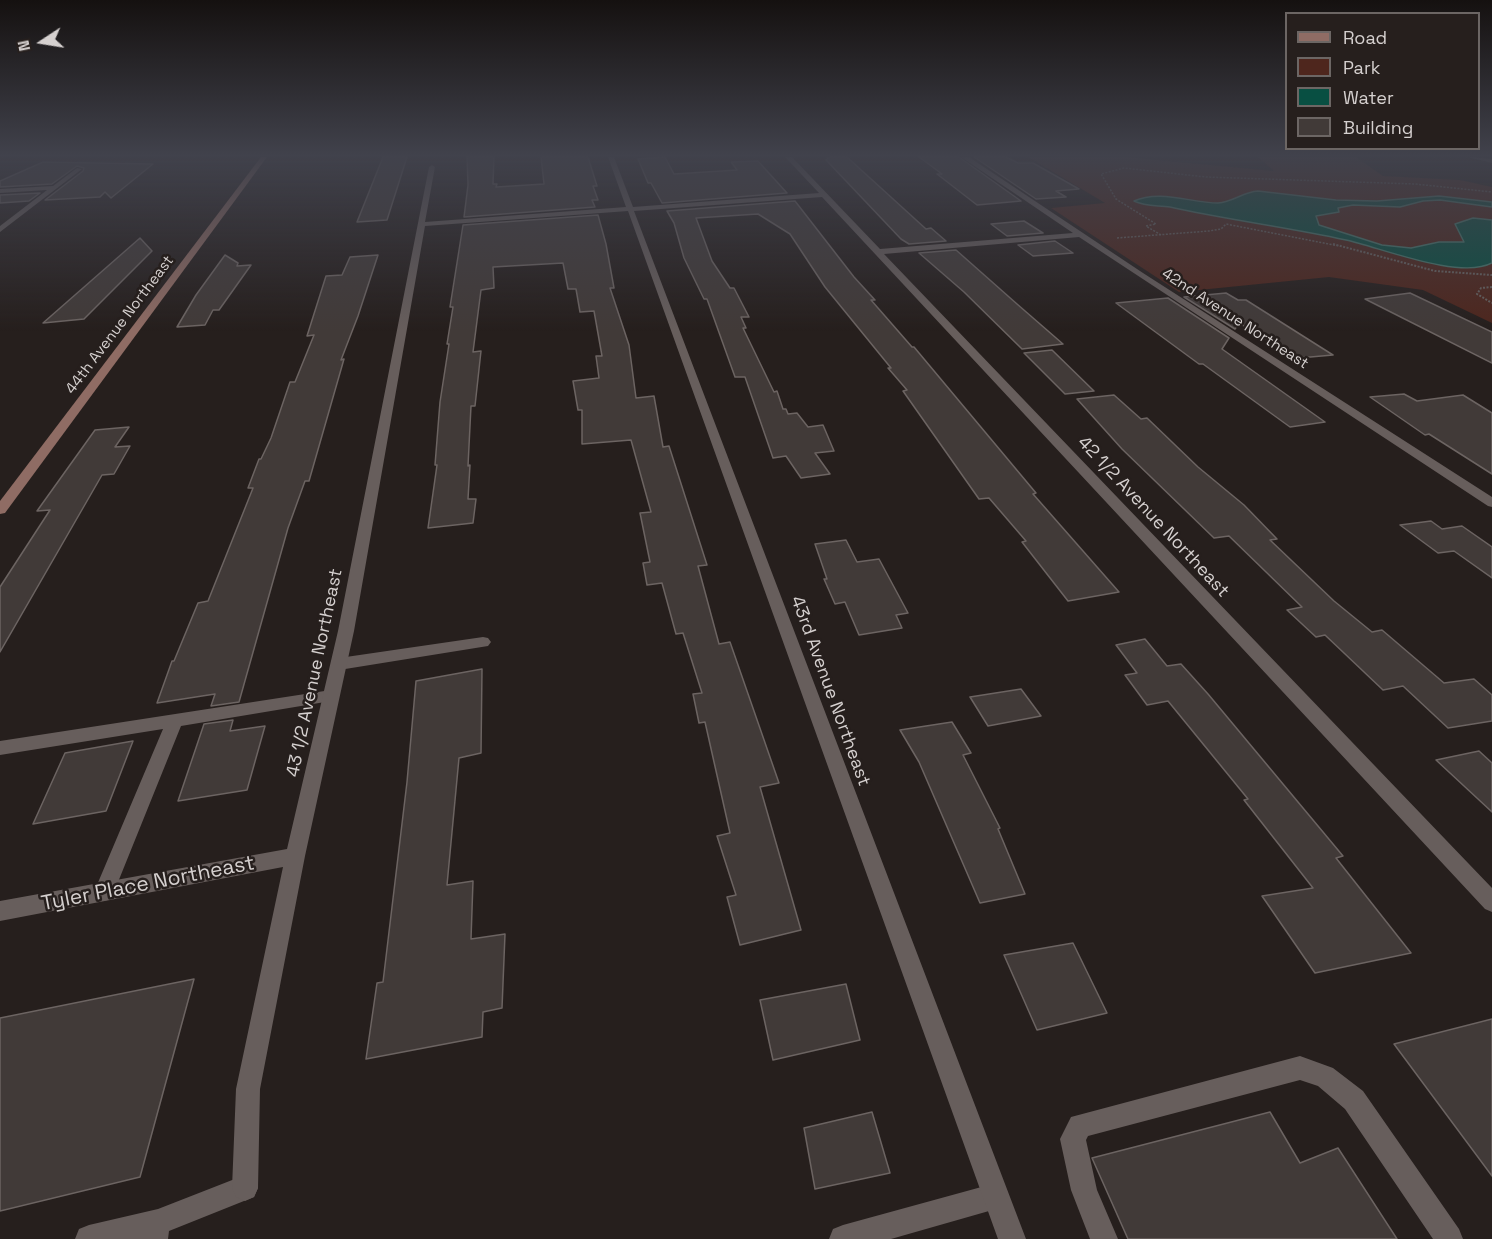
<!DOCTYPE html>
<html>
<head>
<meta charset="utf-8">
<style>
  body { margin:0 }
  #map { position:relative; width:1492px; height:1239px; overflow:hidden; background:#261f1d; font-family:"Space Grotesk",sans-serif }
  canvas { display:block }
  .legend { position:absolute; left:1285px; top:12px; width:195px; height:138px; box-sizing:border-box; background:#261f1d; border:2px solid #6c6664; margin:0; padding:8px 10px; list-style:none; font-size:18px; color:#d5d0cf }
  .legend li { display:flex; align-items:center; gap:12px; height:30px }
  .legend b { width:30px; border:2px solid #6c6664 }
  .north { position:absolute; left:12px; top:12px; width:60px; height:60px; -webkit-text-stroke:4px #261f1d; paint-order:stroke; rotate:258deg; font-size:16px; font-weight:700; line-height:24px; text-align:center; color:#d5d0cf }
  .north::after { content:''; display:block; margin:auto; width:21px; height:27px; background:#d5d0cf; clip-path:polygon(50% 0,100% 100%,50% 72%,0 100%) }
</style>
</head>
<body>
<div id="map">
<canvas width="1492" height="1239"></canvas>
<ul class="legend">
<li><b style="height:8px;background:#8f6c64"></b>Road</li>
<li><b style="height:16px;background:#4e261d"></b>Park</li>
<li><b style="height:16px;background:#084f42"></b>Water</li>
<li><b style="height:16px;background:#413a38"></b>Building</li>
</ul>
<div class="north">N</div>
</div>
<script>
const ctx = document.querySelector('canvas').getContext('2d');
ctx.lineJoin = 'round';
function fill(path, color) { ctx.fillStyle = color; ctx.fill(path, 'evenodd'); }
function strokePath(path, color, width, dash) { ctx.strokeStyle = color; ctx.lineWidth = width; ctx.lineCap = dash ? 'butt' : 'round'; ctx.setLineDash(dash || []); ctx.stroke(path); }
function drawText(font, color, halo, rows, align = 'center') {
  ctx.font = font + ' "Space Grotesk",sans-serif'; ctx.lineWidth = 5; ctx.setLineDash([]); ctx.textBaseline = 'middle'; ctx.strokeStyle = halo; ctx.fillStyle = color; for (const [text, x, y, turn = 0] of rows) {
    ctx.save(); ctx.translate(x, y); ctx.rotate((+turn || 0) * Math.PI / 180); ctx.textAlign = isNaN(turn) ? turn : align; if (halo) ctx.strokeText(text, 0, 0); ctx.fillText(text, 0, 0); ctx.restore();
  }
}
const green = new Path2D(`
  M1028,157h97l149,14 -16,-14h98l27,19 77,4 32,7v136l-69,-33 -94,-13 -150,15 -128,-84 54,-5z`);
const water = new Path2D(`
  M1258,191l78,9 41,1 62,-5 53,6v5l-52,-7 -17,1 -23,6 -47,-2 -15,3 1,4 -23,4 3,9 63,20 29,3 28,-6h25l-9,-18 18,-6 19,2v43c-32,17 -110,-15 -146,-23 -59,-13 -118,-20 -176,-33 -12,-2 -24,0 -36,-6 26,-12 57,2 84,2 15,-1 25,-11 40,-12z`);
const building = new Path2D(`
  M383,157h24l-20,63 -30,2z
  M467,157h27l-1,27h4l-1,3 48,-3 -3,-27h47l9,29h-4l5,14h-6l3,7 -131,10 4,-32z
  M665,157l9,17 63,-4 -6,-8 27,-1 29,32 -125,10 -11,-20h-3l-10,-24z
  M829,157h18l79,72 5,-1 15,13 -37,3 -8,-5 -75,-79z
  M919,157h40l62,44 -44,4 -40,-31h5z
  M974,157h32l12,6h15l46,26 -23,2 10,6 -30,2z
  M43,162l110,2 -42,34 -6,-6 -5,5 -55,3 38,-29 1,-3 -7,-2 -25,18 -52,3v-6z
  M40,193l-11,8 -29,2v-8z
  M795,201l59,76 21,23h-4l41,47h2l122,146 -3,1 86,98 -51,9 -46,-59 4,-1 -37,-43 -10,1 -76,-108 4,-1 -19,-22h3l-66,-81 -35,-53 -32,-20 -62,4 16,43 18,27h4l15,29h-8l5,11h-3l31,64 3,-1 6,18h3l2,5 9,-1 11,14 15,-2 11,26 -19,2 15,21 -29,4 -15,-22 -13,2 -28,-81h-10l-28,-78h-3l-20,-41 -10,-35 -7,-12z
  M598,215l8,29 8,44h-4l19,57 7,53 18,-2 9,51 6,-1 38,119 -9,1 21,78 11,-2 49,141 -19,4 41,143 -61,15 -13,-48 9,-2 -19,-59 13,-3 -25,-111 -6,1 -6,-29 9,-1 -19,-60 -7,1 -14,-51 -15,2 -4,-22 7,-1 -10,-49 11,-1 -20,-72 -49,4v-34h-4l-5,-29 26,-3 -3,-22h6l-8,-45 -14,1 -4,-23h-8l-5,-26 -70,4 1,21 -13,2 -8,62 8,-1 -6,55h-4l-3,60 2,-1 -2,34h8l-3,24 -45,5 9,-63h-2l5,-63 9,-58h-2l6,-37h-3l13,-82z
  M1024,221l19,12 -36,3 -16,-12z
  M140,238l12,13 -68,68 -41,4z
  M1055,241l18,12 -40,3 -15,-11z
  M956,250l61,54 46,40 -41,5 -58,-57 -45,-39z
  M225,255l13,8 -1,3 14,-1 -32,45h-6l-8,15 -28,2 19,-32z
  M378,255l-20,61 -17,44 3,-1 -35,122h-4l-17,47 -49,174 -28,4 4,-12 -58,9 15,-42h2l24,-58 10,-2 45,-113h-5l11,-29h2l10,-21 19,-56h5l19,-47 -7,1 19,-60 16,-1 8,-18z
  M1226,293l12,7h8l87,55 -34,3 -60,-35 -4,6 -51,-32z
  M1410,293l82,39v31l-127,-64z
  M1168,298l61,40 -7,11 103,73 -35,5 -87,-63h-4l-83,-61z
  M1052,350l42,41 -29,3 -41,-41z
  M1404,394l13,7 46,-6 29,18v61l-63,-40 -4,1 -55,-38z
  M1114,395l27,24 6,-1 51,49 46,38 33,34 -7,1 64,61 38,31 10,-2 62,53 30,-4 18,16v26l-44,7 -45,-42 -20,4 -58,-55 -9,2 -29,-27 15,-3 -73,-71 -15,2 -92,-89 -45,-50z
  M129,427l-14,20 15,-1 -16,28 -12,1 -102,177v-65l50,-77 -13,1 58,-81z
  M1431,521l11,8 20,-3 30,21v31l-38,-27 -16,2 -38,-28z
  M846,540l11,22 22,-3 29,54 -12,2 6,13 -43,7 -14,-33 -10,2 -11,-25h3l-12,-35z
  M1145,639l22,27 14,-2 27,30 135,162 -7,2 75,95 -96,20 -53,-77 51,-8 -69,-88 4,-1 -80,-98 -21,4 -22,-30 12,-2 -21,-28z
  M482,669l-1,84 -22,5 -12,127 26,-4 -2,58 34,-5 -3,74 -19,4 -1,25 -116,22 11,-76 6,-1 24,-200 9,-101z
  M1021,689l20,27 -53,10 -18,-29z
  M233,720l-3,11 35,-5 -18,64 -69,11 26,-77z
  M952,722l19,31 -8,2 37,73 -2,1 27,65 -45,9 -61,-141 -19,-32z
  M133,741l-27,70 -73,13 32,-71z
  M1479,751l13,12v49l-56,-52z
  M1073,943l34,70 -70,17 -33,-75z
  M194,979l-54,198 -140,34v-193z
  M846,984l14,56 -87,20 -13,-60z
  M1492,1019v157l-98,-132z
  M872,1112l18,61 -75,16 -11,-61z
  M1270,1112l30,51 38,-15 59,91h-269l-36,-81z`);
const pathFar1 = new Path2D(`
  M1161,235l-15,-9 10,-2 -40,-25 -15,-25 23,-6 82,9 209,7 77,8
  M1117,238l92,-7 12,-2 5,-5 113,22`);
const path = new Path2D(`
  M1333,244l102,27 57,4
  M1492,287l-11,1 -4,6 15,9`);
const lane = new Path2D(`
  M483,637l5,1 3,4 -3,4 -149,24 -6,-2 -2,-4 2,-4 6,-2z
  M331,690l6,2 2,4 -2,4 -156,26 -67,166 -3,7 -7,2 -7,-2 -3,-7 69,-163 -163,26v-14z
  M1300,1056l33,12 30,23 96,138 4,10h-30l-88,-130 -27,-23 -18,-6 -212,56 -2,4 11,50 21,49h-28l-19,-49 -11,-51 11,-22z
  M245,1175l9,4 4,9 -4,9 -85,34 -1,8h-93l4,-10 10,-4 69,-16z
  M996,1183l9,4 4,9 -4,9 -9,4 -105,30h-62l4,-10 10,-4z`);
const street = new Path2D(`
  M608,157h6l19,50 186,-14 -34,-36h7l88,92 193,-16 -112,-76h8l174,116 349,224v10l-4,-1 -409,-269 -195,17 608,634v24l-7,-3 -663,-712 -188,14 392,1028h-28l-370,-1028 -203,15 -71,405 -49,225 -45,233 -2,99 -4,9 -9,4 -9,-4 -4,-9 4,-99 47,-222 -283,54v-20l287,-52 51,-218 91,-464 3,-2 3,2 -10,55 201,-15z
  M1470,157l22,2v4l-21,-5z
  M77,168l5,1 -82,63v-6l47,-36 -47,3v-4l53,-3z`);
const secondary = new Path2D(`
  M261,157h6l-262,356 -5,1v-13z`);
const farStreetnames = [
  ["42nd Avenue Northeast",1235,319,33],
  ["44th Avenue Northeast",120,325,-53]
];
const streetNames = [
  ["42 1/2 Avenue Northeast",1153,517,47],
  ["43 1/2 Avenue Northeast",315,673,-78],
  ["43rd Avenue Northeast",830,691,70]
];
const nearStreetnames = [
  ["Tyler Place Northeast",148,884,-11]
];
fill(green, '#4e261d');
fill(water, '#084f42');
strokePath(water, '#46766c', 1.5);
fill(building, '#413a38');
strokePath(building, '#6c6462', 1.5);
strokePath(pathFar1, '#67615f', 1.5, [2, 1.5]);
strokePath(path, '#67615f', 2, [2, 1.5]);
fill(lane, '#675e5c');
fill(street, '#675e5c');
fill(secondary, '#8f6c64');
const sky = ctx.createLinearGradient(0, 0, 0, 331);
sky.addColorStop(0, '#151110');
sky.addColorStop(0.47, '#41424c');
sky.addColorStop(1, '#41424c00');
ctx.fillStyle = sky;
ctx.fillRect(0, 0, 1492, 331);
drawText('15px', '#d5d0cf', '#261f1d', farStreetnames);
drawText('18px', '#d5d0cf', '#261f1d', streetNames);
drawText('21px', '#d5d0cf', '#261f1d', nearStreetnames);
</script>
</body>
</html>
